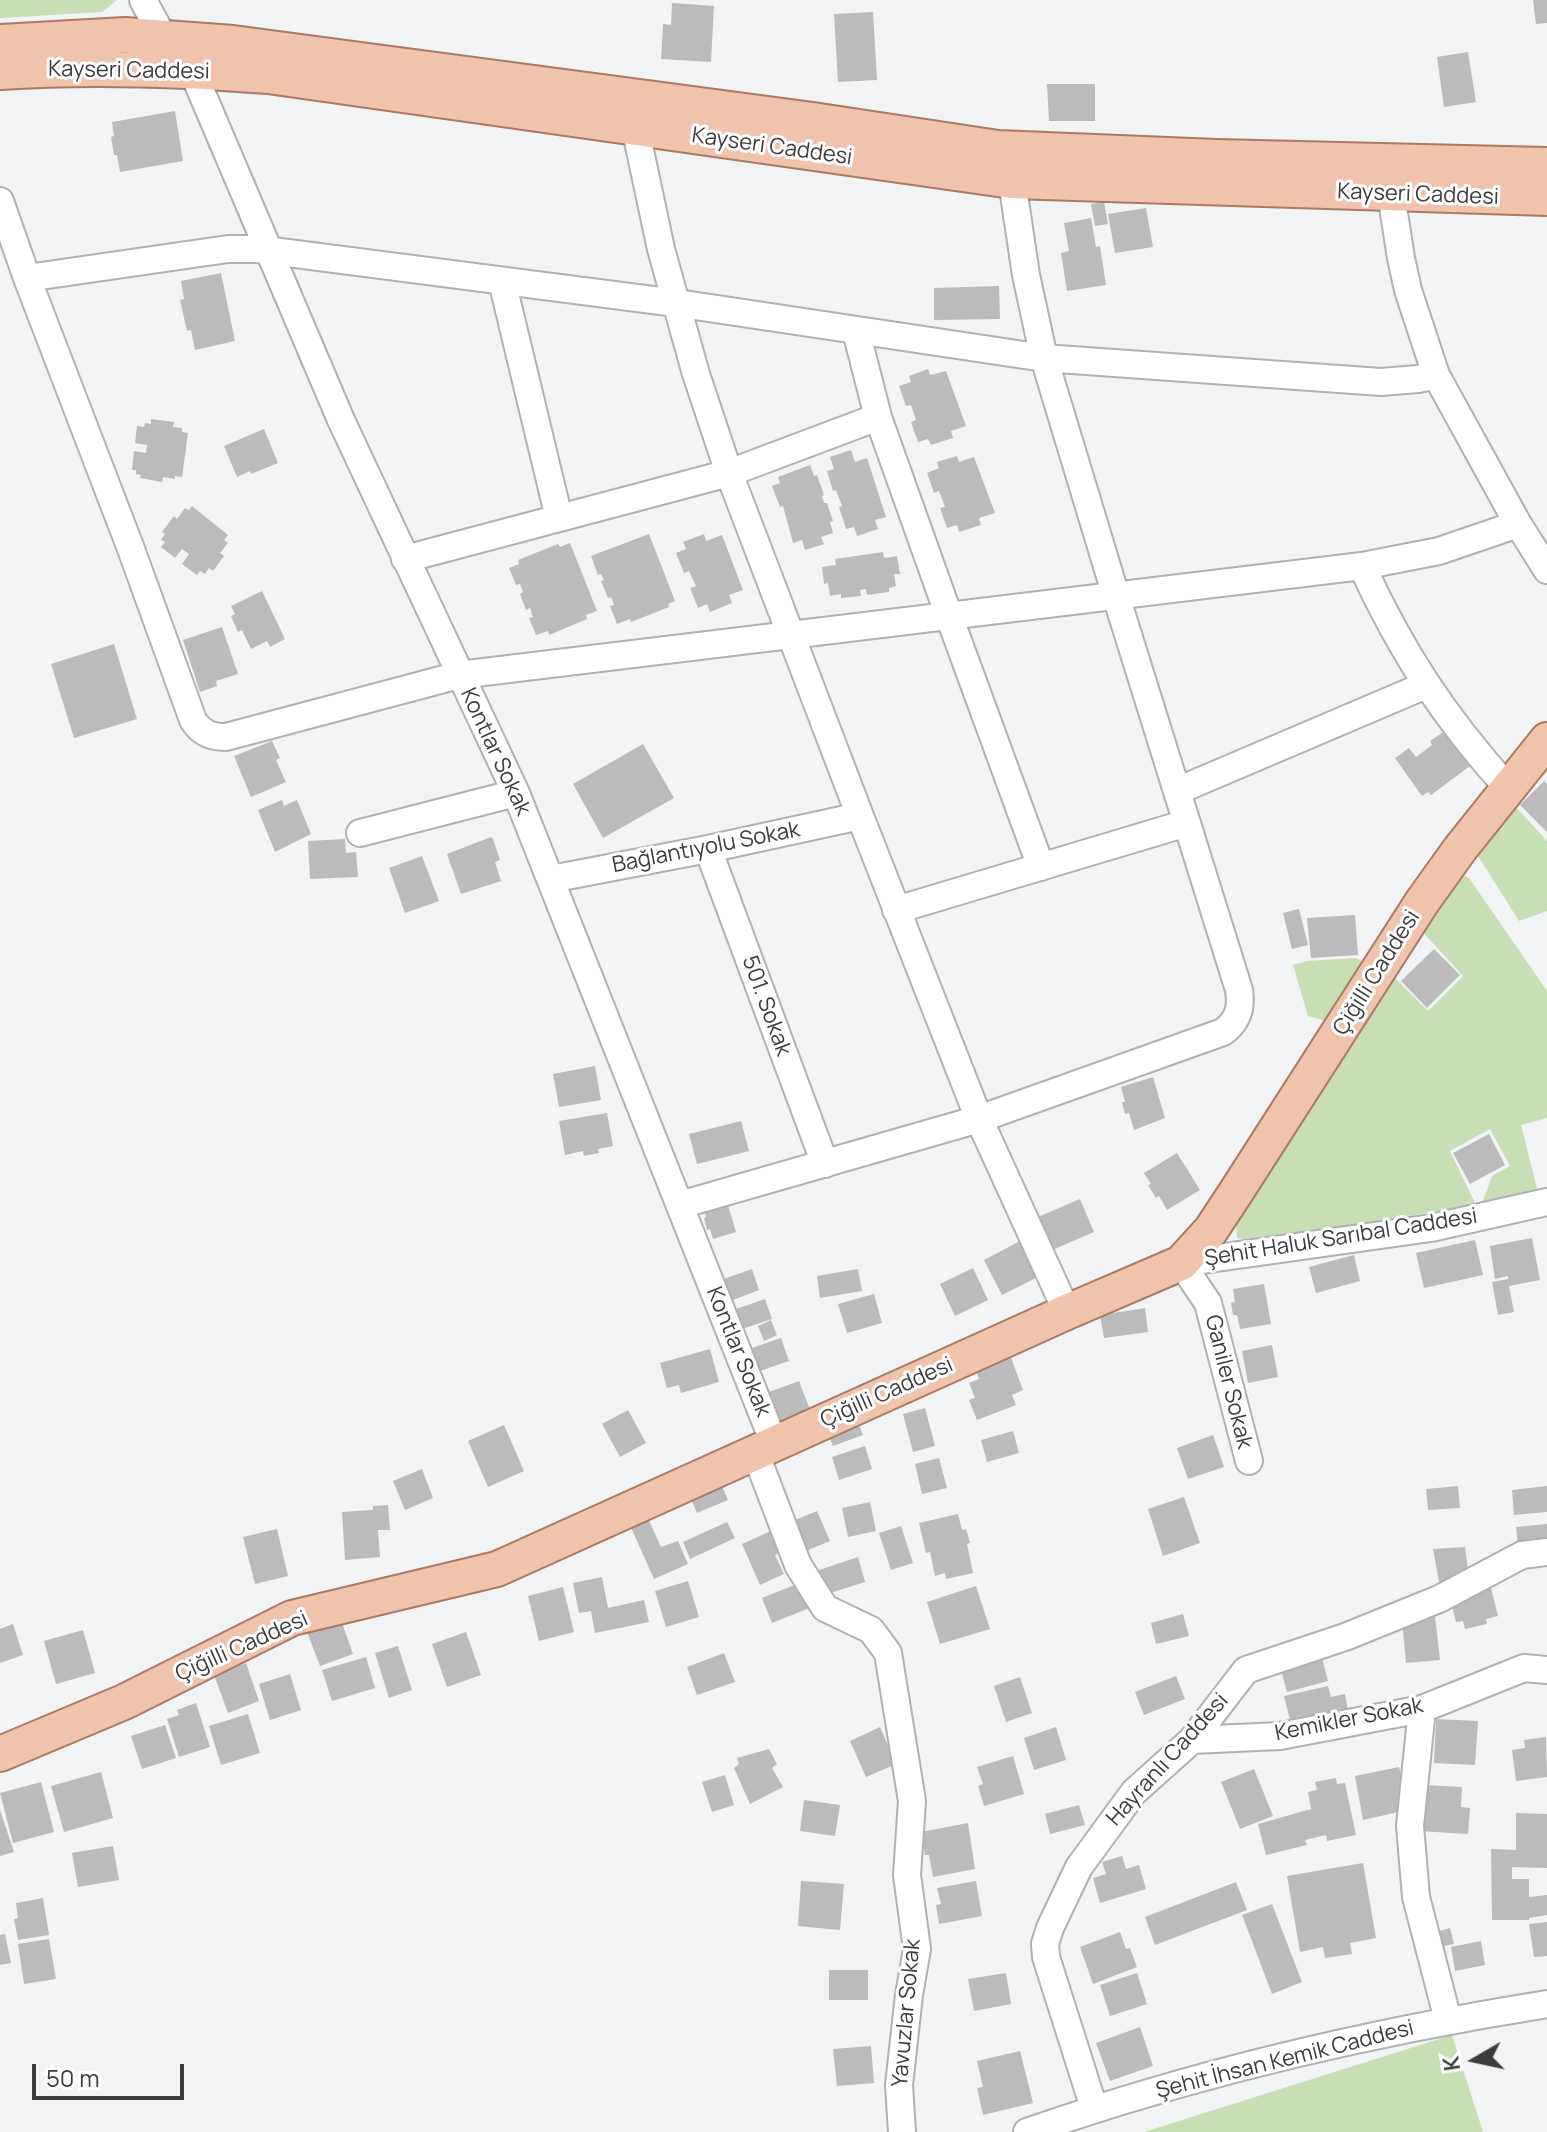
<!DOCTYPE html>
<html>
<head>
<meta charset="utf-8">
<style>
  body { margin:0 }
  #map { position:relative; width:1547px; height:2132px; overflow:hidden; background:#f2f3f5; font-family:Manrope,sans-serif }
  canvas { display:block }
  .north { position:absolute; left:1435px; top:2020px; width:80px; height:80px; -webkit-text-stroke:6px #fff; paint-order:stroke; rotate:261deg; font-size:22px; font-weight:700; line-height:32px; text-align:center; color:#3c3c3d }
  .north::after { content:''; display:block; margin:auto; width:28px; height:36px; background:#3c3c3d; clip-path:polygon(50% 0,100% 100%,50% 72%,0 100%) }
  .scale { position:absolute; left:32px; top:2064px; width:152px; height:36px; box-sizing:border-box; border:4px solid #3c3c3d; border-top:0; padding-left:10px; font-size:24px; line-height:28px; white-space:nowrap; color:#3c3c3d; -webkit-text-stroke:6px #fff; paint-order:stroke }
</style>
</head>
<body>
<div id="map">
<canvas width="1547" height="2132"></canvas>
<div class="north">K</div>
<div class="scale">50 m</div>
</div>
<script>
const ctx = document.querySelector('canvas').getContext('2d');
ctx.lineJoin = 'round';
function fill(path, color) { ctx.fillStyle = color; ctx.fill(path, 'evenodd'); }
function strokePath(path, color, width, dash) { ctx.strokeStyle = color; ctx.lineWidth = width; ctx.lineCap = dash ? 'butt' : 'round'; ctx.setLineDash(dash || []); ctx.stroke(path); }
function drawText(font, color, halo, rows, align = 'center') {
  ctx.font = font + ' Manrope,sans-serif'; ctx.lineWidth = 6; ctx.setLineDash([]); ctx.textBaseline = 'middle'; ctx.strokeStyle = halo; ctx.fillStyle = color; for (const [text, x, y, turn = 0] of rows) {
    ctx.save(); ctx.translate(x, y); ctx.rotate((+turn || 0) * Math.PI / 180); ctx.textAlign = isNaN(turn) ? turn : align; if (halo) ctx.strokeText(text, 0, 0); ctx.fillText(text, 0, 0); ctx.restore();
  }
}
const green = new Path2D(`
  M0,0h117l-15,12 -102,6z
  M1514,805l33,36v70l-28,10 -46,-73z
  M1466,876l3,2 78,113v127l-26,7 17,68 -56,11 10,-28 18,-10 -20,-37 -40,22 26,54 -111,18 -121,16 -7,-1 -1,-15 154,-250 38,38 35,-35 -43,-47 39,-52z
  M1356,958l7,4 -34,60 -21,-6 -15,-51 14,-4z
  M1452,2035l31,97h-339z`);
const building = new Path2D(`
  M1533,0h14v23l-11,1z
  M672,3l42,3 -3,56 -50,-3 2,-35 8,1z
  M873,12l4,68 -39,2 -4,-68z
  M1468,52l8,50 -32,5 -7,-50z
  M1047,84h48v37h-46z
  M175,111l8,50 -63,11 -3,-17h-3l-3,-18 3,-1 -2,-14z
  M1104,202l4,22 -13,2 -4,-22z
  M1146,208l7,39 -38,6 -7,-39z
  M1091,218l5,29 4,-1 6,39 -39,6 -6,-38 8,-2 -5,-28z
  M221,273l14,68 -40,9 -4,-20 -4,1 -7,-31 4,-1 -3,-18z
  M999,286l1,33 -66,1v-32z
  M928,369l2,6 16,-4 20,55 -15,5 2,7 -22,7 -3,-6 -10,3 -7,-20 5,-2 -5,-15 -5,1 -7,-20 12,-4 -2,-6z
  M151,419l23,3 -1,5 9,1v4l6,1 -6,44 -7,-1v3l-12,-2 -1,5 -22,-4 1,-3 -5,-1v-4h-4l2,-19 12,2 1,-8 -12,-2 2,-17 7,1 1,-4 6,1z
  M264,429l14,34 -27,11 -1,-3 -13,6 -13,-31z
  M851,450l4,12 12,-4 19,59 -11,3 3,9 -21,7 -3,-9 -8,2 -7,-22 3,-1 -6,-16 -3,1 -6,-20 7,-2 -4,-12z
  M957,456l2,6 15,-5 21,56 -16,5 2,7 -22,7 -2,-7 -10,3 -7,-20 5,-1 -6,-16 -5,2 -7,-20 12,-5 -2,-6z
  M810,465l4,11 3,-1 7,20 -2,1 2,7h3l6,18 -3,1 3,11 -12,4 3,7 -19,6 -3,-10 -9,3 -10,-37 -3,1 -8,-21 8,-3 -2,-6z
  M192,506l36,29 -4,5 4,3 -8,10 4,3 -11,15 -4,-3 -4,6 -5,-3 -3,4 -15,-11 7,-10 -7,-5 -7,9 -14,-11 4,-5 -4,-2 4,-6 -3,-2 12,-16 3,3 8,-11 4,2z
  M649,534l26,67 -7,3 1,3 -38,15 -1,-3 -13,5 -7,-18 4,-1 -3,-8 -3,1 -7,-17 3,-1 -3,-6 -3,1 -7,-19z
  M704,534l2,7 16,-6 21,55 -14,5 3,8 -22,9 -3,-8 -9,4 -8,-20 6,-2 -7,-15 -5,2 -8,-20 10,-4 -3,-7z
  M570,543l27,68 -11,4 1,4 -38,16 -1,-4 -12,4 -7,-17 4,-1 -3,-9 -4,2 -6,-16 3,-2 -3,-8 -4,1 -7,-17 10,-4 -1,-4 40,-16 2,3z
  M883,552l1,6 13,-2 3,18h-6l2,12 -7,2v4l-22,3 -1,-6 -6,1 1,6 -20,2v-4l-11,2 -2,-13 -4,1 -2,-17 14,-2 -1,-6z
  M262,591l23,48 -15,8 -3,-6 -16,8 -9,-19 -4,2 -7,-16 4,-2 -4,-8z
  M222,627l16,47 -22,7 1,5 -17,6 -17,-52z
  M114,644l23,75 -63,19 -23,-74z
  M1445,731l25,35 -39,29 -3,-3 -6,4 -27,-38 14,-10 7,9 16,-12 -2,-4z
  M272,741l8,17 -4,2 10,22 -35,15 -17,-41z
  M643,744l31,54 -71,40 -30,-54z
  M1544,781l3,3v48l-27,-27z
  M282,800l2,6 13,-6 14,34 -36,18 -17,-42z
  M491,837l2,2 7,21 -5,2 6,19 -40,13 -14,-40z
  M345,839l1,14 10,-1 2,25 -48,2 -2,-38z
  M422,856l17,45 -34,12 -16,-45z
  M1299,909l9,36 -16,4 -9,-36z
  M1355,915l3,40 -47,3 -4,-40z
  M1434,949l26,26 -33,33 -26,-27z
  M595,1066l6,34 -42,7 -6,-33z
  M1153,1077l12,41 -31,12 -5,-17 -4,1 -3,-12h3l-4,-15z
  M607,1113l6,33 -15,3 1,4 -15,3 -1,-5 -18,4 -6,-34z
  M741,1121l8,30 -52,13 -8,-30z
  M1489,1134l16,31 -35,19 -17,-31z
  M1177,1153l23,37 -33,20 -8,-14 -3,2 -8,-13 3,-1 -7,-11z
  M1080,1199l14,33 -44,19 -12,-34z
  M727,1202l9,30 -23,7 -3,-10 -3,1 -3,-12 2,-1 -2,-9z
  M1532,1238l8,42 -31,6 5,26 -16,3 -6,-33 16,-3v-3l-13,3 -5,-33z
  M1475,1240l8,35 -59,13 -8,-35z
  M1020,1241l18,36 -36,18 -18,-35z
  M1354,1255l6,26 -44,12 -7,-26z
  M973,1268l15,32 -33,16 -15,-32z
  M752,1269l7,21 -31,12 -7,-22z
  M858,1269l4,22 -42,7 -3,-22z
  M1264,1284l7,40 -31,5 -3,-14h-4l-2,-12 4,-1 -2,-13z
  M874,1294l8,29 -35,10 -9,-29z
  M765,1299l7,20 -33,11 -6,-20z
  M1145,1308l3,24 -44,6 -4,-23z
  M771,1320l6,15 -13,6 -6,-15z
  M781,1338l8,23 -35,12 -8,-23z
  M1272,1345l6,32 -30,6 -6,-32z
  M710,1349l9,33 -38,11 -2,-8 -12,3 -7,-25z
  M1010,1355l13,35 -11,5 4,10 -39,15 -8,-20 6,-2 -6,-15 10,-4 -4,-11z
  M799,1381l11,29 -38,15 -11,-30z
  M925,1408l10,38 -22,6 -10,-38z
  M628,1410l18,33 -26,14 -18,-33z
  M855,1415l8,20 -30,11 -8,-20z
  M504,1425l20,46 -36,16 -20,-46z
  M1013,1431l6,22 -32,9 -6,-22z
  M1213,1435l11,32 -36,12 -11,-31z
  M865,1446l7,23 -33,11 -7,-23z
  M939,1458l8,30 -25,6 -7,-30z
  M422,1469l11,29 -28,12 -12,-29z
  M720,1481l8,19 -31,13 -8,-19z
  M1458,1486l2,22 -32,2 -2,-21z
  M1547,1486v26l-33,3 -2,-25z
  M1184,1497l16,46 -37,13 -15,-47z
  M870,1502l6,29 -28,6 -6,-29z
  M388,1505l2,25h-12l2,27 -35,3 -3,-48 31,-2v-4z
  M817,1511l13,30 -22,9 -13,-30z
  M646,1514l15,33 17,-6 10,23 -34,15 -25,-56z
  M958,1514l4,16 4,-1 4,14 -3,1 6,29 -27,6 -1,-6 -10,3 -5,-24 -4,1 -7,-30z
  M727,1522l8,16 -45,21 -7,-17z
  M1547,1524v20l-29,3 -2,-20z
  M901,1526l12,37 -22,7 -12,-37z
  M277,1529l11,47 -33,8 -12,-47z
  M773,1530l9,21 -7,4 9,19 -24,11 -18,-41z
  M1465,1547l4,30 -29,10 -7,-38z
  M858,1557l7,25 -38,12 -8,-24z
  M602,1577l6,31 36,-8 5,22 -54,11 -4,-22 -12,2 -6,-30z
  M688,1581l11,36 -33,10 -11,-36z
  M802,1582l10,25 -40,16 -10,-25z
  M976,1586l14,43 -50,15 -13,-42z
  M563,1587l11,45 -35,9 -11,-45z
  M1491,1588l7,28 -12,3 1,5 -22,5 -2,-8 -7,1 -4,-16 7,-2 -2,-8z
  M1183,1614l6,22 -33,8 -5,-21z
  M1435,1615l5,45 -34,3 -4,-44z
  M341,1620l12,34 -33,12 -13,-34z
  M13,1624l10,31 -23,8v-34z
  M83,1630l12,43 -39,11 -12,-43z
  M466,1632l15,43 -34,12 -15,-43z
  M398,1646l14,44 -23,8 -14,-45z
  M724,1653l11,29 -38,13 -10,-28z
  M1321,1654l7,27 -41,11 -7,-26z
  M366,1657l9,31 -43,13 -10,-31z
  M246,1663l13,38 -31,12 -14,-38z
  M290,1674l11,36 -31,10 -11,-36z
  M1176,1676l9,23 -41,16 -9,-23z
  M1020,1677l12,36 -26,9 -12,-36z
  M1328,1686l3,11 14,-3 3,17 -57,13 -7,-28z
  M196,1703l14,44 -31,10 -12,-38 12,-4 -2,-5z
  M248,1714l12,39 -39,12 -12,-39z
  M1436,1719l42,2 -3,44 -41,-2z
  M165,1725l11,33 -34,11 -11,-33z
  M880,1727l16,37 -30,13 -16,-36z
  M1056,1727l10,33 -32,10 -10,-32z
  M1546,1737l1,40 -31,4 -4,-31 13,-2 -1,-8z
  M769,1749l8,15 -5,4 11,19 -33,17 -16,-36 5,-4 -2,-6z
  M1013,1756l11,38 -40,12 -6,-20 5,-2 -6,-17z
  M1399,1767l6,25 -6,1 4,18 -40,9 -8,-44z
  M1254,1769l19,47 -33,13 -19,-47z
  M101,1772l12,46 -49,14 -13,-46z
  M725,1775l9,30 -22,7 -10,-30z
  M1336,1778l1,6 8,-1 11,52 -29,6 -1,-6 -21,5 2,5 -41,10 -8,-31 53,-15 -3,-17 9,-2 -2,-8z
  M41,1782l13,50 -41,11 -13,-50z
  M1422,1785l40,2 -1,20 9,1 -2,26 -49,-3z
  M804,1800l36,5 -5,31 -35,-5z
  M1079,1805l6,20 -35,9 -5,-20z
  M0,1810l14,42 -14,4z
  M1516,1813l31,1v54l-35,-1v12h17v18l18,-2v20l-18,3v2h-37l-1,-71 25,1z
  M968,1823l7,46 -42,8 -4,-22h-4l-4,-23z
  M113,1846l6,34 -41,7 -6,-34z
  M1122,1856l4,13 13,-4 7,24 -46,14 -7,-25 13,-4 -4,-12z
  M1363,1863l13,75 -26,5 2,11 -27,4 -2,-11 -23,5 -13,-76z
  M801,1881l43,3 -4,46 -42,-4z
  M976,1881l6,35 -43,8 -3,-19 5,-1 -4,-16z
  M1236,1882l11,28 -92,35 -10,-28z
  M43,1898l6,37 -31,5 -4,-21 4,-1 -2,-15z
  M1272,1904l30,78 -30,12 -30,-79z
  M1547,1922v34l-13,1 -5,-33z
  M1450,1928l4,16 -16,3 -3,-15z
  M1120,1932l6,17 4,-1 7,19 -44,17 -13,-37z
  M5,1934l6,29 -11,2v-30z
  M49,1939l7,40 -32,5 -6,-40z
  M1481,1941l4,24 -30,6 -4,-24z
  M829,1970h39v30h-39z
  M1006,1973l5,31 -37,7 -6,-32z
  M1137,1973l10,31 -37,12 -10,-31z
  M1140,2027l13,39 -43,15 -14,-38z
  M871,2046l3,37 -37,3 -4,-37z
  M1020,2051l13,52 -50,12 -6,-27 6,-1 -6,-26z`);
const minor = new Path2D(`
  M143,0l20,37 29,33 149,350 175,373 258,650
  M635,127l26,122 35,125 33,99 131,343 119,303 88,193
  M1391,194l10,64 7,32 28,85 82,149 29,46
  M0,201l27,77 104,271 62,171c8,13 18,17 33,17l233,-62 903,-109 77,-15 79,-27
  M27,278l201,-29h29l419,54 368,55 337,24 37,-3 18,-4
  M502,281l57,237
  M856,331l22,86 71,199 92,251
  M405,559l324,-86 149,-56
  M1362,566c40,87 82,151 146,222
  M1177,791l249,-106
  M360,833l156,-40
  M708,849l117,315
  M551,879l157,-30 152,-33
  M896,910l291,-87
  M680,1205l299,-86 244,-87c15,-11 19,-24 16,-42l-123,-394 -72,-238 -18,-83 -14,-94
  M755,1452l43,113 27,43 46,22 17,23 24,148 -5,74 10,74 -8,46 -10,90 3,47
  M1249,1461l-41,-158 -27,-40 250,-35 116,-26
  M1422,1709l-12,117 6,71 32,123
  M1192,1740l88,-4 142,-27 102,-41 23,2
  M1094,2108l-48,-151 -1,-13 5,-16 29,-61 55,-75 58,-52 54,-70 99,-33 94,-38 83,-44 25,-3
  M1027,2132c168,-59 344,-100 520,-128`);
const major = new Path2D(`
  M0,42l125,-7 108,8 580,77 185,28 218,9 331,8
  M0,72c90,-6 178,-3 268,4l744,105 535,17
  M0,1754l124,-52 168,-84 205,-49 570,-257 114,-49 30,-33 25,-38 186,-290 38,-53 87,-109`);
const streetNames = [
  ["Kayseri Caddesi",129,71,1],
  ["Kayseri Caddesi",772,147,8],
  ["Kayseri Caddesi",1418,195,2],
  ["Kontlar Sokak",495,752,65],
  ["Bağlantıyolu Sokak",706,848,-11],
  ["Çiğilli Caddesi",1377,973,-58],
  ["501. Sokak",766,1006,70],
  ["Şehit Haluk Sarıbal Caddesi",1341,1238,-9],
  ["Kontlar Sokak",738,1352,68],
  ["Ganiler Sokak",1228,1382,76],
  ["Çiğilli Caddesi",887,1393,-24],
  ["Çiğilli Caddesi",242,1647,-24],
  ["Kemikler Sokak",1349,1720,-11],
  ["Hayranlı Caddesi",1168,1760,-48],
  ["Yavuzlar Sokak",907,2013,-85],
  ["Şehit İhsan Kemik Caddesi",1285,2060,-14]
];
fill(green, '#c8deb4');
fill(building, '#bbbbbd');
strokePath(minor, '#b1b1b3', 30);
strokePath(major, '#aa7a61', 38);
strokePath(minor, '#fff', 26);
strokePath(major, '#efc3ac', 34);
drawText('22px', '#3c3c3d', '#fff', streetNames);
</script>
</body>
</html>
